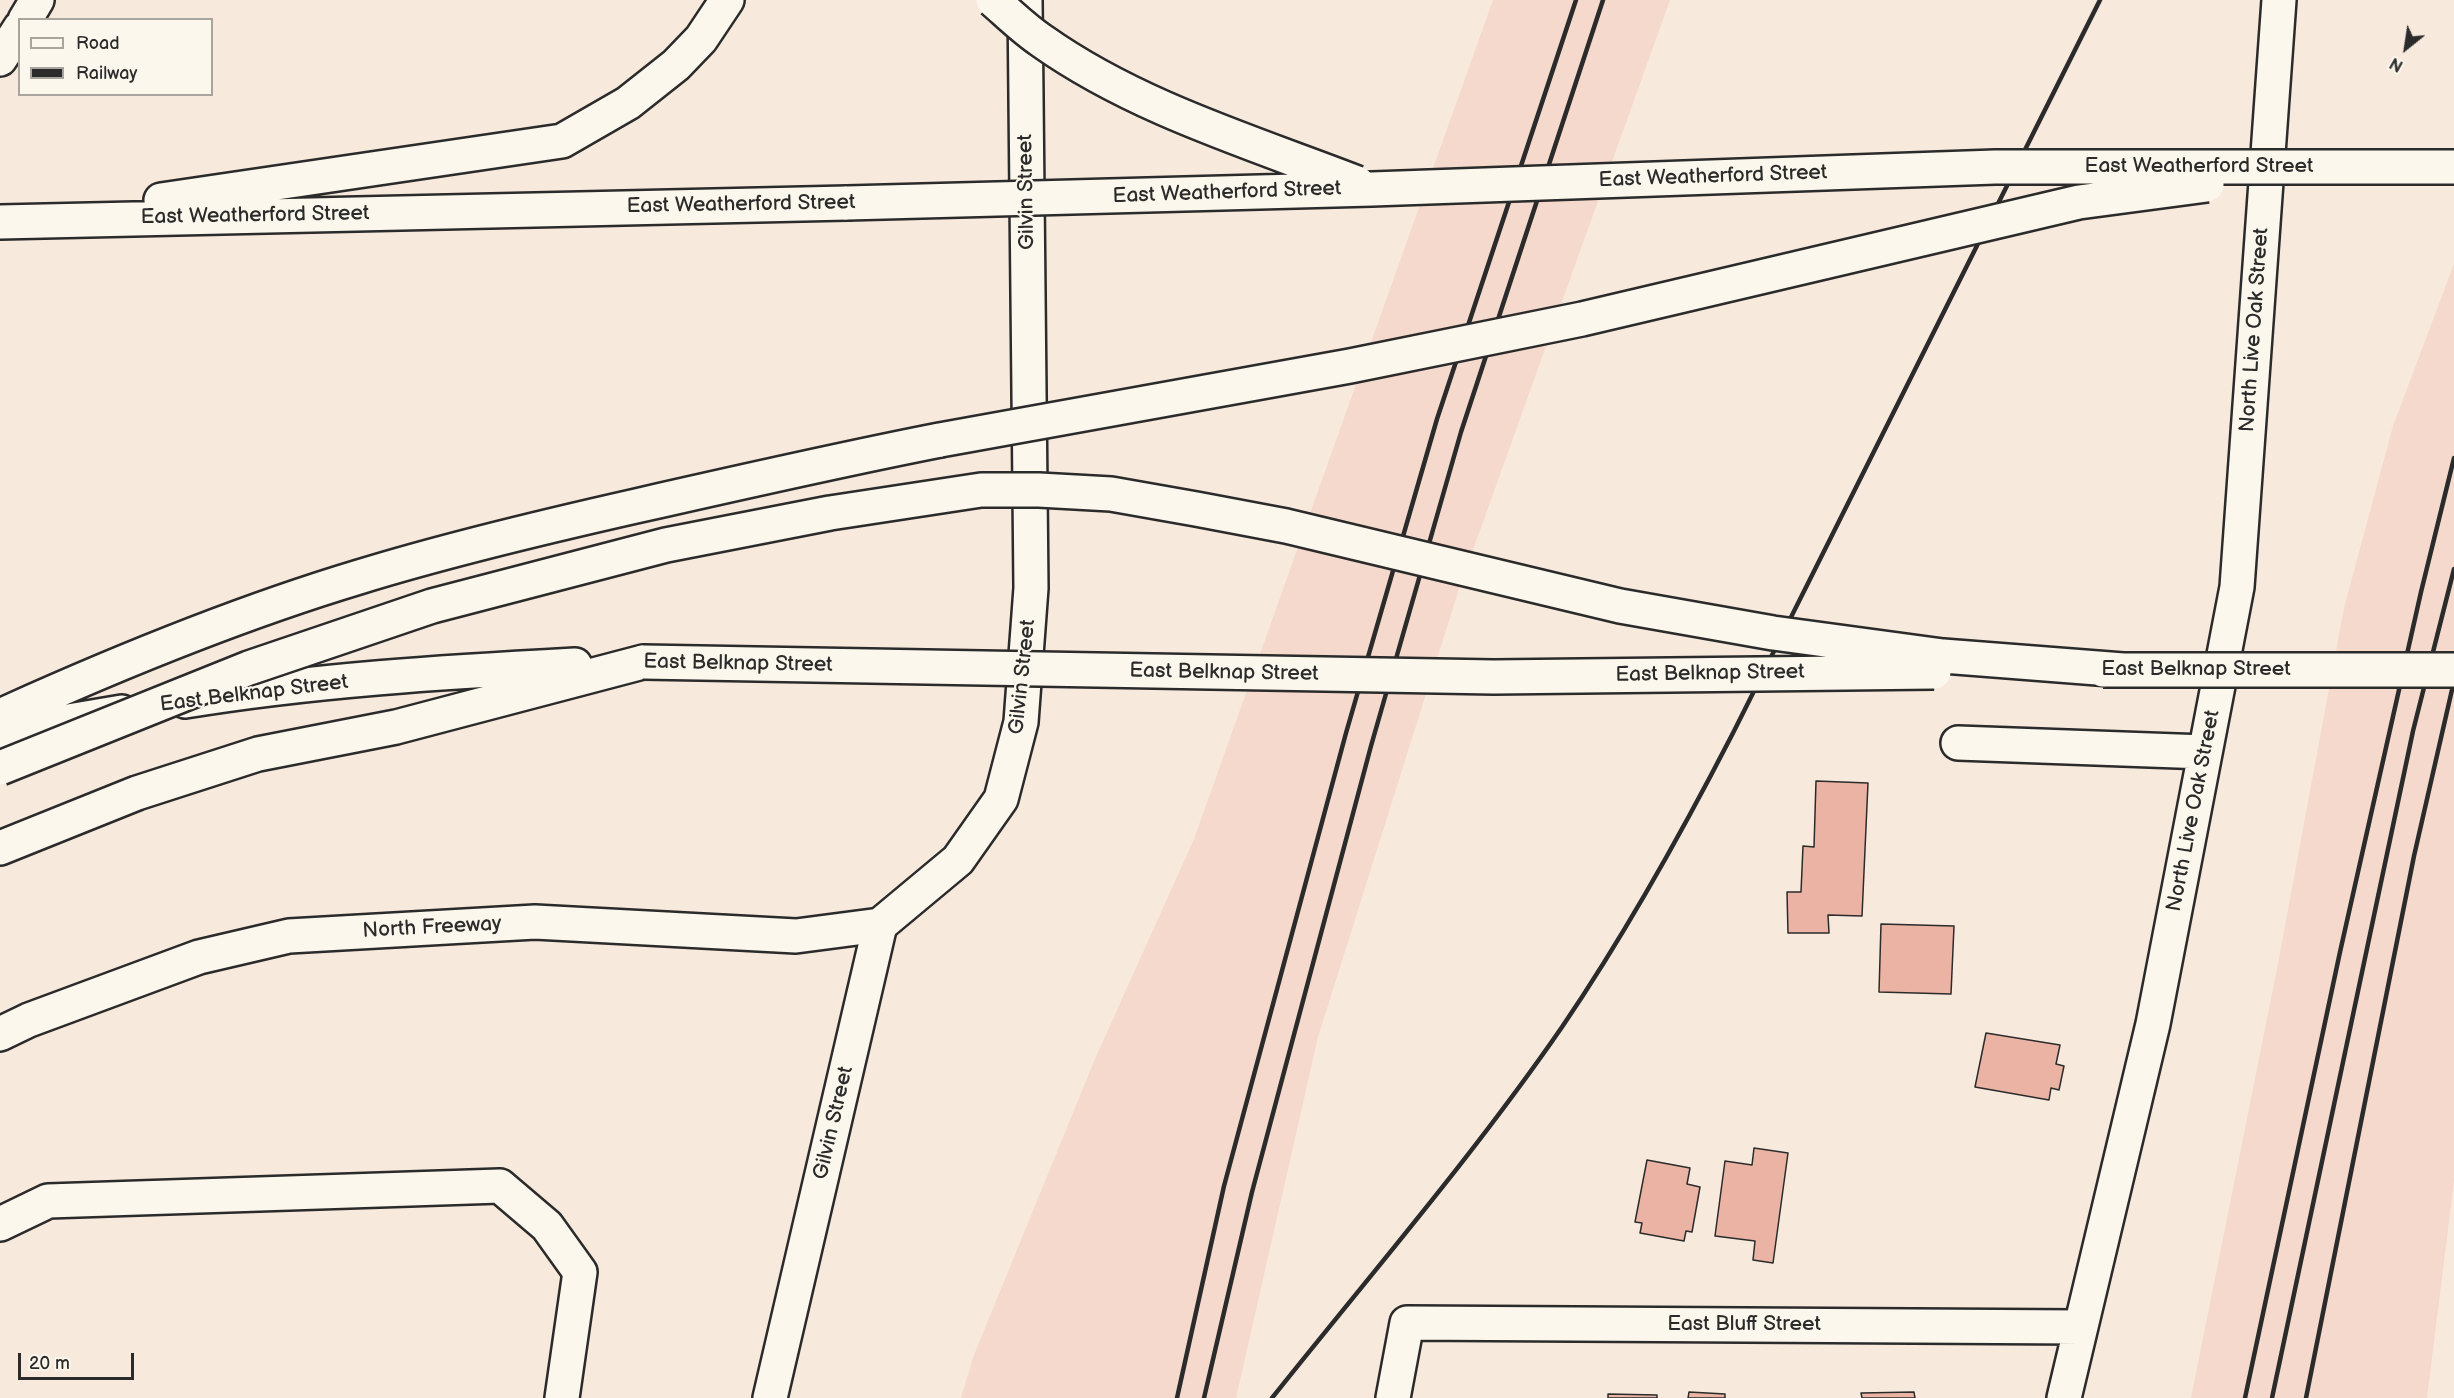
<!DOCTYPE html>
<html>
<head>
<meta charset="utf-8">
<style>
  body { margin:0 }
  #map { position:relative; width:2454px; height:1398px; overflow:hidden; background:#f8e9dd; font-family:"Balsamiq Sans",sans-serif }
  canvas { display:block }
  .legend { position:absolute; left:18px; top:18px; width:195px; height:78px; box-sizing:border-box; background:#fbf7ec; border:2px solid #a8a59f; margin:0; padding:8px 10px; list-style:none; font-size:18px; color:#2b2b2b }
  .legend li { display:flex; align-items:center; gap:12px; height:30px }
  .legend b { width:30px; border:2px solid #a8a59f }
  .north { position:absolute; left:2376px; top:18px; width:60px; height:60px; -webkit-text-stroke:4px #fbf7ec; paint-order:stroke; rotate:210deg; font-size:16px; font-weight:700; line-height:24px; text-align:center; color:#2b2b2b }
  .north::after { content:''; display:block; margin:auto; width:21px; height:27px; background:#2b2b2b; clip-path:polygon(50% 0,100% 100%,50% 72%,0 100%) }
  .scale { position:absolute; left:18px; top:1353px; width:116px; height:27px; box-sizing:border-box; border:3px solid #2b2b2b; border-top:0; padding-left:8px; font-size:18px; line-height:21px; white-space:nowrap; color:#2b2b2b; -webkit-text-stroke:4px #fbf7ec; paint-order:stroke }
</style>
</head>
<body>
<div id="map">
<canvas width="2454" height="1398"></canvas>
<ul class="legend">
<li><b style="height:8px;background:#fbf7ec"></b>Road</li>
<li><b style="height:8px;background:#2b2b2b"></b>Railway</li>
</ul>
<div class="north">N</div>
<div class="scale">20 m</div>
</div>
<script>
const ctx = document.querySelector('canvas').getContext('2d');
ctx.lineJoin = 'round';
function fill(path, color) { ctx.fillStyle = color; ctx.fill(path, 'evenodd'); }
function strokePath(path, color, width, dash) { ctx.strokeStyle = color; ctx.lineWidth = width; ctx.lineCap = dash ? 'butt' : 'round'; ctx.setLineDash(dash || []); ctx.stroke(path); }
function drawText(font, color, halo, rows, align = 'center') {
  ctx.font = font + ' "Balsamiq Sans",sans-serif'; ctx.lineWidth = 4.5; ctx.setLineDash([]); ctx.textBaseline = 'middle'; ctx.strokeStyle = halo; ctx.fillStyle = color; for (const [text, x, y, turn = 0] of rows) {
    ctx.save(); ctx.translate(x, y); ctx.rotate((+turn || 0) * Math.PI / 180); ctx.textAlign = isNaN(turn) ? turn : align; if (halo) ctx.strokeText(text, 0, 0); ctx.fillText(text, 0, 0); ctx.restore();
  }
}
const built = new Path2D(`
  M1493,0h177l-211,589 -141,448 -82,361h-275l13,-43 121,-296 99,-220z
  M2454,264v917l-27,217h-236l86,-429 67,-361 49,-182z`);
const building = new Path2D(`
  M1816,781l52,2 -6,133 -34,-1 1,18h-41l-1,-41h14l2,-46 11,1z
  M1881,924l73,2 -3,68 -72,-2z
  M1986,1033l74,12 -4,19 8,2 -5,24 -8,-2 -2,12 -74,-13z
  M1754,1148l34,5 -15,110 -20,-3 2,-19 -40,-5 10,-75 27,4z
  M1647,1160l43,8 -3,16 13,3 -8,45 -6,-1 -2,10 -44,-8 2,-10 -7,-1z
  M1689,1392l36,2v4h-37z
  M1914,1392l1,6h-53l-1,-5z
  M1608,1394l49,1v3h-49z`);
const minor = new Path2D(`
  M1958,743l247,9
  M0,1224l48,-23 452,-15 47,40 33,46 -18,126
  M770,1398l110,-473
  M1393,1398l14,-75 674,4
  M2064,1398l89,-374 84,-437 42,-587`);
const major = new Path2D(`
  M0,1034l29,-14 170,-63 90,-21 246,-14 261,14 84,-11 78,-65 43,-61 20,-77 10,-134 -6,-588`);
const highway = new Path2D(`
  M25,20l12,-20
  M0,59l20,-31
  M161,200l401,-59 66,-38 48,-38 25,-26 26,-39
  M0,222l847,-19
  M185,701c129,-21 260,-29 390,-36
  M0,716c117,-53 236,-102 359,-139 91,-28 184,-50 277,-71 101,-23 202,-46 304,-66
  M0,737l45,-12 77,-13
  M0,848l137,-55 121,-39 138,-27 247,-65`);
const rail = new Path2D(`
  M1177,1398l47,-212 122,-453 91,-314 139,-419
  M1204,1398l48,-206 119,-446 90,-314 142,-432
  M1272,1398c98,-123 201,-242 290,-371 64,-94 119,-193 171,-294l367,-733
  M2245,1398l95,-446 81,-360 33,-134
  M2272,1398l141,-667 41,-162
  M2306,1398l108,-542 40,-175`);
const highwayBridge = new Path2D(`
  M993,0c16,14 31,29 49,41 93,66 209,101 315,142
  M847,203l525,-14 623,-22h459
  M940,440l410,-74 232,-47 497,-117 128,-17
  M643,662l851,15 440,-5
  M2103,670h351
  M0,768l249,-100 183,-62 234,-61 164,-32 151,-23h58l72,4 85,15 90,17 334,80 153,27 170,23 180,14`);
const streetNames = [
  ["East Weatherford Street",2199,167],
  ["East Weatherford Street",1713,177,-2],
  ["Gilvin Street",1027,192,-91],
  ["East Weatherford Street",1227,193,-2],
  ["East Weatherford Street",741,205,-1],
  ["East Weatherford Street",255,216,-1],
  ["North Live Oak Street",2255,330,-86],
  ["East Belknap Street",738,664,1],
  ["East Belknap Street",2196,670],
  ["East Belknap Street",1224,673,1],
  ["East Belknap Street",1710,674,-1],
  ["Gilvin Street",1023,677,-84],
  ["East Belknap Street",254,694,-7],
  ["North Live Oak Street",2194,811,-79],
  ["North Freeway",432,928,-3],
  ["Gilvin Street",834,1123,-77],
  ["East Bluff Street",1744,1325]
];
fill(built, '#f4d9cc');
fill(building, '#ebb3a3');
strokePath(building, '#2b2b2b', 1.5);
strokePath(minor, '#2b2b2b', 38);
strokePath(major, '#2b2b2b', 38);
strokePath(highway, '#2b2b2b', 38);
strokePath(minor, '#fbf7ec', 33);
strokePath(major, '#fbf7ec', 33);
strokePath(highway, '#fbf7ec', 33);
strokePath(rail, '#2b2b2b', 4.5);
strokePath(highwayBridge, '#2b2b2b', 38, []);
strokePath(highwayBridge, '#fbf7ec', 33);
drawText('21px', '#2b2b2b', '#fbf7ec', streetNames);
</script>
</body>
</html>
